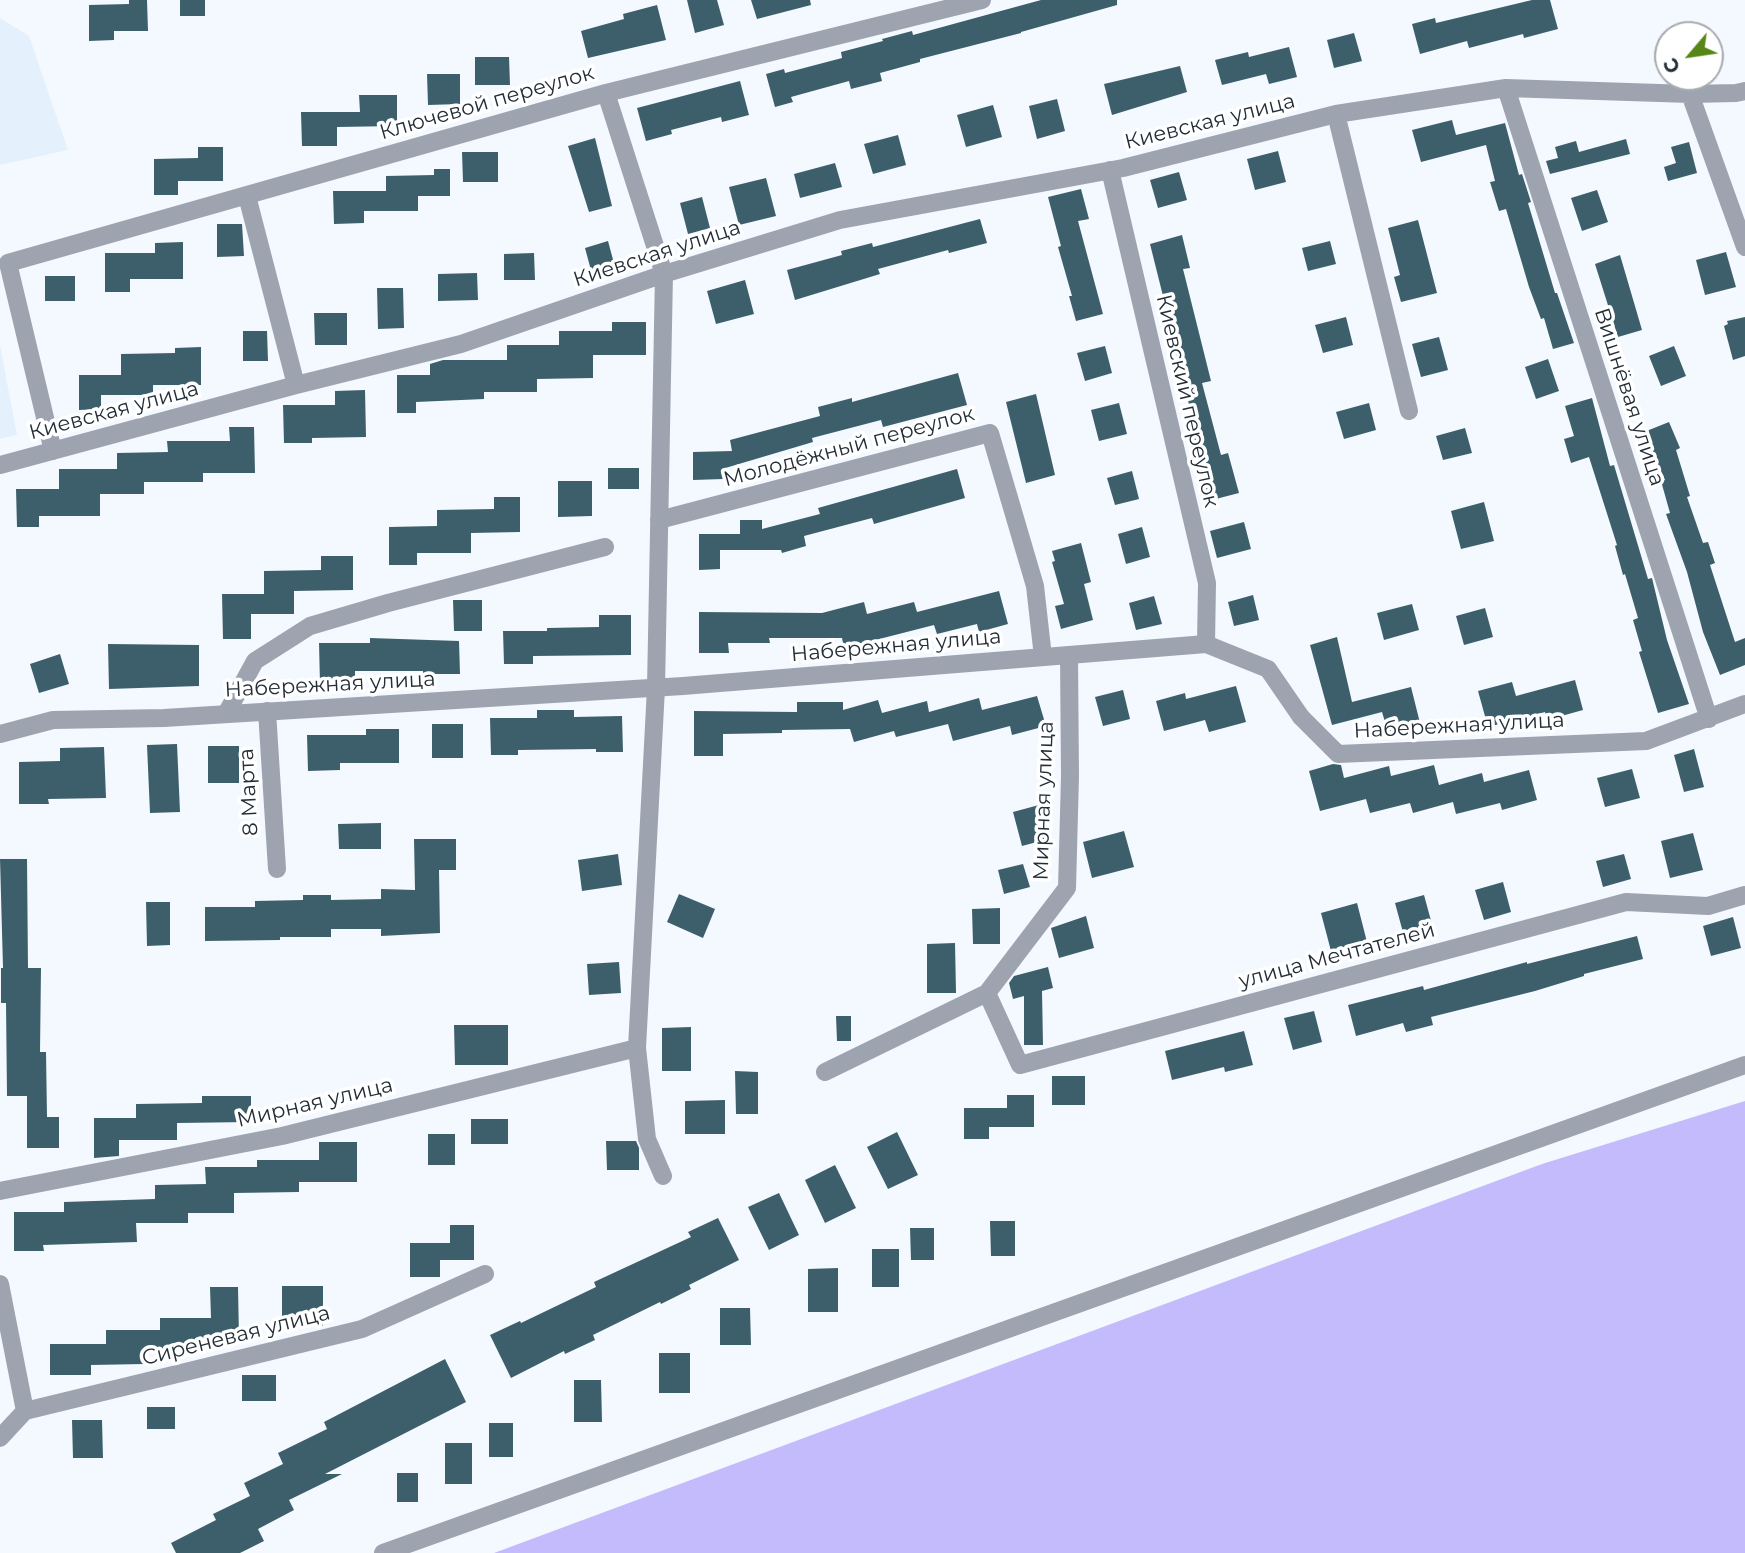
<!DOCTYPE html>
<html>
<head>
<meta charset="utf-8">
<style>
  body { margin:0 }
  #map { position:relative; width:1745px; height:1553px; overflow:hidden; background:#f3f9fe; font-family:Montserrat,sans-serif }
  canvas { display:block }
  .north { position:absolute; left:1654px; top:21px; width:70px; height:70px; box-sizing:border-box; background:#fff; border:2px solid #a7abaf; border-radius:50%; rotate:241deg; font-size:19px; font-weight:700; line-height:28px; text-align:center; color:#232e37 }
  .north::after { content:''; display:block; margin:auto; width:24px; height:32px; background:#568618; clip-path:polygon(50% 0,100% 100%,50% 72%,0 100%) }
</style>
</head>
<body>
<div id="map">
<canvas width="1745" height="1553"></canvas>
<div class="north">С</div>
</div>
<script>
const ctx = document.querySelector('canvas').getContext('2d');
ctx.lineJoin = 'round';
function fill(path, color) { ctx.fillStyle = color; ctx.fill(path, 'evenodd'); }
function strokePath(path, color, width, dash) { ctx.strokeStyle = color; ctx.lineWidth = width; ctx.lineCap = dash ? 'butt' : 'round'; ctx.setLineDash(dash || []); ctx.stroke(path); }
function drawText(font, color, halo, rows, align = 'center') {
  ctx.font = font + ' Montserrat,sans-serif'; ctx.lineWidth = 7; ctx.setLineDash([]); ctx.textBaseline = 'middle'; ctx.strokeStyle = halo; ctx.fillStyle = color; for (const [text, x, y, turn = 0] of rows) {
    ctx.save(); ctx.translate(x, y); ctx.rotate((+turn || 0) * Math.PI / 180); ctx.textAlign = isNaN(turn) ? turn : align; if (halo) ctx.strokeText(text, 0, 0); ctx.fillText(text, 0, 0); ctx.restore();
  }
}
const built = new Path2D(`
  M0,18l29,18 39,114 -68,15z
  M0,345l17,90 -17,4z`);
const green = new Path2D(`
  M1745,1101v452h-1251l1048,-389z`);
const building = new Path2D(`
  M129,0h18l1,31h-34v9l-25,1v-36l40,-1z
  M180,0h25v16h-25z
  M687,0h30l7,25 -29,8z
  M751,0h59l1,5 -54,14z
  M1041,0h76v5l-96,27v1l-101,26v3l-40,11 2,8 -31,8 -2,-8 -58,16 2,5 -18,5 -9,-33 18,-5 1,4 57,-15 -1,-6 42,-11 -1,-2 30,-8 1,4z
  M1532,0h18l8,29 -34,9 -1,-4 -54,14 -2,-7 -47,13 -8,-30 23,-6 1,5z
  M657,5l9,35 -78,18 -7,-27 43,-12 -1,-5z
  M1354,33l8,28 -28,7 -7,-28z
  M1289,47l8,30 -28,7 -3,-10 -44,11 -7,-25 33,-8 1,5z
  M475,57h34l1,28h-35z
  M1180,66l7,26 -75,23 -8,-31z
  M427,74h33v30l-32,1z
  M740,81l9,34 -27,7 -1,-5 -50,13 1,4 -26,7 -9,-33z
  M359,95h38v31l-60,1v19h-35l-1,-34h59z
  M1057,99l8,32 -28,8 -8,-33z
  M993,105l9,32 -36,10 -9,-32z
  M1452,120l4,15 49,-12 14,52 3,-1 9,28 -3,1 27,90h2l17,50 -21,6 -9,-31 -3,1 -12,-32 -23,-78 -7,2 -9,-29 5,-1 -9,-36 -65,17 -9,-32z
  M898,135l8,30 -33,9 -9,-30z
  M595,138l17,68 -23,6 -21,-66z
  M1626,139l4,15 -80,20 -4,-13 12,-3 -3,-11 21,-6 3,11z
  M1689,142l8,31 -29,8 -4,-14 12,-4 -5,-16z
  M198,147h25v34h-45v14h-24v-36l44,-1z
  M1278,151l8,31 -31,8 -8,-31z
  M462,152h36v30h-35z
  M835,163l7,24 -42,11 -6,-24z
  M434,169h16v27h-32v15h-54v12l-30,1 -1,-33h53v-15l48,-1z
  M1179,172l8,28 -29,8 -8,-28z
  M766,178l10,38 -37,9 -10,-38z
  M1081,189l8,30 -11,2 25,93 -27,7 -7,-25h3l-14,-49 3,-1 -13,-49z
  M1597,190l11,32 -26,9 -11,-33z
  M702,197l8,31 -22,6 -8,-31z
  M980,219l7,24 -38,10 -1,-3 -70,19 2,5 -85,26 -8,-30 55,-15 -1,-4 31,-8 1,4z
  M1418,220l19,73 -36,9 -7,-25 6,-2 -12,-47z
  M217,224h25l2,32 -27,1z
  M1182,235l8,33 -7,1 28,112 -9,2 19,72 7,-2 11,40 -31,8 -11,-40 3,-1 -14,-51 4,-1 -20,-76 -2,1 -9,-31 5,-2 -14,-56z
  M608,241l7,26 -23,7 -7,-26z
  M1330,241l6,23 -28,7 -6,-23z
  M183,242v37h-53v13h-25v-39h50v-10z
  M1726,252l10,35 -31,8 -9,-35z
  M534,253l1,27h-31v-26z
  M1620,255l22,75 -24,7 -23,-73z
  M477,273l1,27 -40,1v-27z
  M45,276h30v25h-30z
  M745,280l9,34 -38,10 -9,-33z
  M377,288h26l1,40 -26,1z
  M314,313h33v32h-32z
  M1346,317l7,28 -30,8 -8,-28z
  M1745,317v39l-12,4 -9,-34 4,-2 -1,-3z
  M612,322h34v33h-53v23l-56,1v13h-53v7l-68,3v11h-19v-38h33v-11l13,-4h64v-15h52v-14h53z
  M243,331h24l1,30h-25z
  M1439,337l9,33 -27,7 -9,-33z
  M1105,346l7,27 -27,8 -8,-28z
  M1674,346l12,30 -25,10 -12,-30z
  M201,347v38h-48v10h-52v14l-22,1v-35h42v-21l54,-1v-5z
  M1548,359l11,32 -23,8 -11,-32z
  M958,373l9,32 -84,22 -2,-7 -69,18 1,4 -91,27 1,10 -30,1v-28l39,-1 -2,-11 90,-24 -2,-9 34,-9v4z
  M365,390l1,47 -54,1v5h-28l-1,-38h52v-14z
  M1036,394l19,81 -29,8 -20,-81z
  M1592,398l18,68 4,-1 34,114 4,-1 15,62 22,64 -31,9 -19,-61 3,-1 -9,-31 5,-2 -13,-44 -2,1 -8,-29 2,-1 -28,-88 -18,6 -7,-24 10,-3 -9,-30z
  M1119,403l8,31 -28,7 -8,-31z
  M1369,403l7,27 -32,9 -8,-27z
  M1669,422l11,26 -4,2 14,46 -3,1 16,46 5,-1 7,21 -5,2 25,77 10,-4v27l-25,10 -17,-43 -16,-60 -21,-58 4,-1 -9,-32 4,-1 -21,-48z
  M229,427h25l1,46h-52v9h-59v12h-44v22h-61v11h-22l-1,-38h43v-20h58v-16l51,-1 -1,-11h63z
  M1465,428l7,25 -29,7 -7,-24z
  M608,468h31v21h-31z
  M957,469l8,29 -91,26 -2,-6 -68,18 2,10 -24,7 -1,-3h-61v19l-21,1v-36h41v-14h22v9l58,-15 -2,-6z
  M1132,471l7,28 -24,6 -8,-27z
  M558,481h34v35l-34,1z
  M494,497h26v35l-49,1v20h-54v12h-28v-38l48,-1v-16l57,-1z
  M1484,502l10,39 -33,8 -10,-38z
  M1244,522l7,27 -34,9 -7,-27z
  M1142,527l8,30 -24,7 -8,-30z
  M1081,543l10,39 -7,2 9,36 -32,9 -6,-23 9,-2 -12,-42 3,-1 -3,-10z
  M321,556h32v34l-59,1v23h-43v25h-28l-1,-45h42v-23l57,-1z
  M999,591l9,33 -29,8 -2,-8 -40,10 -3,-9 -90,23 -2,-10h-73l1,5h-42l1,10h-30v-41l123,1 42,-11 3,12 47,-12 3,10z
  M1253,595l6,25 -25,6 -6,-24z
  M1154,596l8,28 -26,6 -7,-27z
  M453,600h29v31h-28z
  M1412,604l7,26 -35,10 -7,-27z
  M1485,608l8,29 -29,8 -8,-29z
  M599,615h32v40l-98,1v8h-29l-1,-33h44v-3l52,-1z
  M1337,637l15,65 59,-15 9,36 -32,9 -6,-20 -50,13 -22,-80z
  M370,638l89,3 1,33h-37v-3h-68v13h-35l-1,-41h51z
  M108,644l91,1v41l-90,3z
  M60,654l9,30 -30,9 -9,-29z
  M1575,680l8,30 -36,10 -2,-8 -57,15 -10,-36 34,-9 4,14z
  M1236,686l10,36 -37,10 -4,-12 -41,11 -8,-30 29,-8 1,6z
  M1123,690l7,29 -27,7 -8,-29z
  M1037,696l9,30 -34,9 -2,-9 -57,15 -5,-17 -52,13 -2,-6 -40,11 -4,-13 -68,1v3l-59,1v22h-29v-45l103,1v-10h46v8l35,-10 4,13 45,-12 2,11 50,-14 3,12z
  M537,710h37v7l48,-1 1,36h-27v-3l-78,1v5h-27l-1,-37h47z
  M432,724h31v34h-31z
  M366,729h33v34h-59v7l-32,1 -1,-36h59z
  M177,744l3,68 -30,1 -3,-68z
  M208,746h31v37h-31z
  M104,747l2,51 -58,1 1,5h-30v-42l41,-1v-13z
  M1694,749l10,38 -20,5 -10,-37z
  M1333,764l8,1 3,13 45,-12 2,10 43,-11 5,20 43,-12 2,9 45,-12 8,30 -35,10 -2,-7 -44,11 -3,-12 -40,11 -3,-10 -40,10 -4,-14 -46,12 -11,-40z
  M1632,769l8,29 -35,9 -8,-29z
  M1039,805l9,34 -26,7 -9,-34z
  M381,823v26h-42l-1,-25z
  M1124,831l10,36 -42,11 -9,-36z
  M1693,833l10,37 -33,8 -9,-37z
  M414,839h42v31h-17l1,63 -59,3v-7h-50v8h-51v3l-75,1v-34h50v-6l48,-1v-5h28v5l50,-1v-10l34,1z
  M618,854l4,31 -40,6 -4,-31z
  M1624,854l7,25 -28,8 -7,-26z
  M0,859h27l1,109h13l-1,84h6l1,65h12v31h-32v-52h-20l-1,-93h-5v-35h2z
  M1023,864l7,23 -26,7 -6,-24z
  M1503,882l8,30 -27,8 -9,-30z
  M679,894l36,15 -12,29 -36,-16z
  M1424,895l9,33 -29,8 -9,-33z
  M146,902h24v43l-23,1z
  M1357,903l10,39 -36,9 -10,-38z
  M1000,908v36h-27l-1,-35z
  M1086,916l8,32 -35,10 -8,-30z
  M1733,917l8,31 -30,8 -8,-30z
  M1637,936l6,23 -59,15v2l-49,15 -104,26 2,8 -27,7 -3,-9 -47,13 -8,-31 75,-19 1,4 103,-28v2z
  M955,943l1,50h-29v-49z
  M619,962l2,31 -32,2 -2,-31z
  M1048,967l5,21 -11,3 1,54h-19v-49l-11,3 -4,-16 5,-7z
  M1314,1011l8,31 -29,8 -9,-32z
  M836,1016h15v25h-14z
  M454,1025h54v40h-53z
  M691,1027v44h-29v-43z
  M1244,1031l9,34 -28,7 -1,-5 -52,13 -7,-29z
  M735,1071l23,1v42h-22z
  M1052,1076h33v29h-33z
  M1007,1095h27v32h-45v12h-25v-31h43z
  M202,1096h49v26l-74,1v17h-58v16l-25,2v-40h42v-14l66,-1z
  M725,1100v34h-40v-33z
  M471,1119h37v25h-37z
  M897,1132l21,43 -30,14 -21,-42z
  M428,1134h27v31h-27z
  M606,1141h30l3,7v22h-32z
  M319,1142h38v40h-58v10l-65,1v20h-46v10h-52l1,19 -94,3 1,6h-30v-39h50v-10l91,-3v-14l51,-1 -1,-17h52v-7h62z
  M835,1165l21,43 -31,15 -20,-43z
  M779,1193l20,42 -30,15 -21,-43z
  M718,1218l21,42 -50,25 2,4 -30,15 -1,-2 -67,33 2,5 -30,14 -1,-3 -53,27 -21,-43 30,-14 1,2 75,-36 -2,-5 97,-45 -3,-5z
  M990,1221h25v35h-24z
  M450,1225h24v35h-34v17h-30v-34h40z
  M910,1228h24v32h-23z
  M872,1249h27v38h-27z
  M838,1268v44h-30v-43z
  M282,1286h41v40h-41z
  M210,1287h28l1,51h-44l1,11 -53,1 1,14 -53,1v10h-41v-31h56v-14h54v-12h51z
  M720,1308h30l1,37h-31z
  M659,1353h31v40h-31z
  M445,1359l21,43 -141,72h17l-53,26 5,10 -36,19 6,12 -24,12h-64l-5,-10 45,-23 -3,-6 37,-18 -6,-13 39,-19 -5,-11 49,-24 -3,-7z
  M242,1375h34v26h-34z
  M574,1380h27l1,42h-28z
  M147,1407h28v22h-28z
  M72,1420h30l1,38h-30z
  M489,1423h24v34h-24z
  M445,1443h27v41h-27z
  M397,1473h21v29h-21z`);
const minor = new Path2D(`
  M1506,88l203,631
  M606,93l58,181 -8,414 -19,360 10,91 16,37
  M1690,94l55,153
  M1336,114l73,297
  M1110,170l97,413 -1,61
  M247,196l49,189
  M53,451l-45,-188 598,-170 376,-93
  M0,465l296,-80 165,-41 203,-70 176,-54 283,-52 213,-54 170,-26 184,6 46,-1 9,-2
  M659,520l331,-87 45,153 8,71
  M267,711l10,158
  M226,714l29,-53 55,-35 78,-23 217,-56
  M1301,717l37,37 308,-13 99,-37
  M987,993l33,72 606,-163 82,4 37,-11
  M825,1072l162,-79 80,-105 3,-112 -1,-121
  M0,1191l282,-55 355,-88
  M0,1284l25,127
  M0,1438l25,-27 337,-82 123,-55
  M383,1553l1362,-488`);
const tertiary = new Path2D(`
  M0,734l53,-14 111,-2 519,-32 523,-42 62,25 33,48`);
const streetNames = [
  ["Ключевой переулок",487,103,-16],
  ["Киевская улица",1210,122,-14],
  ["Киевская улица",657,254,-18],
  ["Вишнёвая улица",1629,397,72],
  ["Киевский переулок",1187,401,77],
  ["Киевская улица",114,411,-15],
  ["Молодёжный переулок",849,447,-15],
  ["Набережная улица",896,646,-5],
  ["Набережная улица",330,685,-3],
  ["Набережная улица",1459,726,-3],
  ["8 Марта",249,792,-93],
  ["Мирная улица",1044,801,-88],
  ["улица Мечтателей",1337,956,-15],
  ["Мирная улица",315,1103,-13],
  ["Сиреневая улица",236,1336,-14]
];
fill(built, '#e4f1fd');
fill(green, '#c4bbfd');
fill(building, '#3d5f6b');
strokePath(minor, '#9ea3b0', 18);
strokePath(tertiary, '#9ea3b0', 18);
drawText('21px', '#232e37', '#fff', streetNames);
</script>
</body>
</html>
